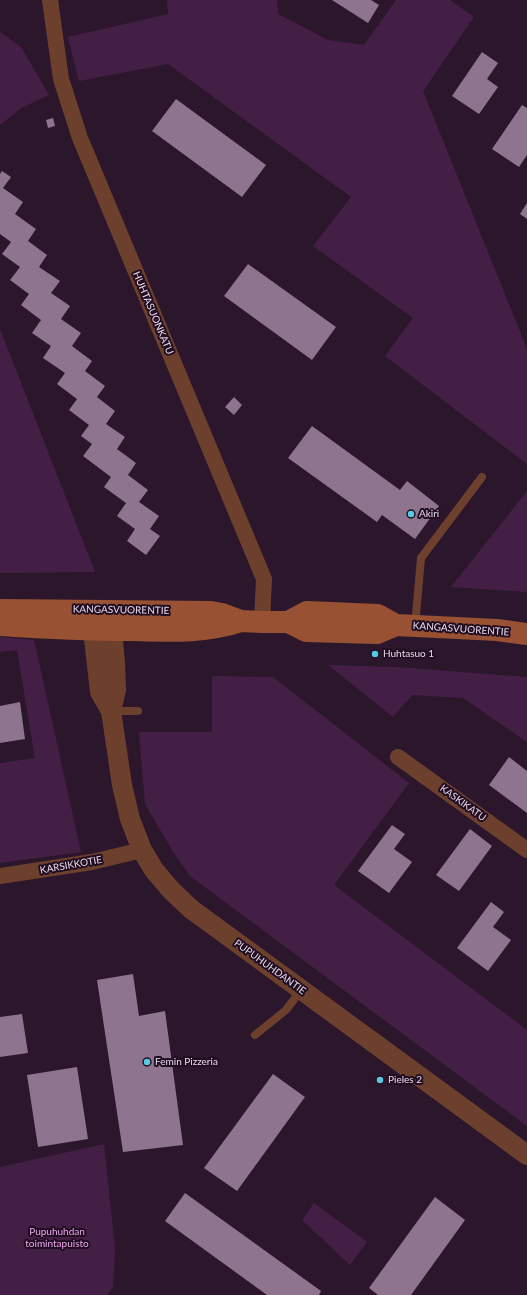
<!DOCTYPE html>
<html>
<head>
<meta charset="utf-8">
<style>
  body { margin:0 }
  canvas { display:block; background:#2b162b }
</style>
</head>
<body>
<canvas width="527" height="1295"></canvas>
<script>
const ctx = document.querySelector('canvas').getContext('2d');
ctx.lineJoin = 'round';
function fill(path, color) { ctx.fillStyle = color; ctx.fill(path, 'evenodd'); }
function strokePath(path, color, width, dash) { ctx.strokeStyle = color; ctx.lineWidth = width; ctx.lineCap = dash ? 'butt' : 'round'; ctx.setLineDash(dash || []); ctx.stroke(path); }
function drawText(font, color, halo, rows, align = 'center') {
  ctx.font = font + ' Lato,sans-serif'; ctx.lineWidth = 4; ctx.setLineDash([]); ctx.textBaseline = 'middle'; ctx.strokeStyle = halo; ctx.fillStyle = color; for (const [text, x, y, turn = 0] of rows) {
    ctx.save(); ctx.translate(x, y); ctx.rotate((+turn || 0) * Math.PI / 180); ctx.textAlign = isNaN(turn) ? turn : align; if (halo) ctx.strokeText(text, 0, 0); ctx.fillText(text, 0, 0); ctx.restore();
  }
}
const green = new Path2D(`
  M167,0h110l1,14 50,26 36,5 32,-45h54l24,17 -51,74 104,258v115l-142,-108 28,-38 -100,-72 38,-49 -183,-133 -89,17 -11,-44 100,-23z
  M0,32l21,15 28,48 -28,13 -21,17z
  M0,329l95,243 -95,1z
  M527,491v101l-76,-5z
  M0,637l34,3 47,212 -81,11v-100l35,-5 -18,-108 -17,2z
  M328,665l68,2 131,10v65l-64,-44 -51,-3 -19,22z
  M212,676l61,1 136,106 -75,102 193,145v96l-337,-250 -17,-24 -28,-48 -6,-72h73z
  M104,1144l11,105 -2,38 -6,8h-107v-128z
  M314,1203l53,39 -17,23 -48,-45z`);
const building = new Path2D(`
  M332,0h39l8,5 -11,18z
  M482,52l16,11 -11,16 11,8 -19,27 -27,-18z
  M176,99l90,66 -24,32 -90,-66z
  M522,105l5,3v47l-8,12 -27,-18z
  M53,118l2,8 -7,2 -2,-8z
  M2,171l9,6 -8,11 20,14 -8,12 21,15 -8,12 19,14 -8,12 21,14 -9,12 19,13 -9,13 20,14 -9,13 20,15 -7,10 20,15 -8,11 18,14 -9,13 19,13 -8,12 19,14 -8,12 20,15 -9,12 20,14 -9,13 10,7 -14,19 -19,-14 8,-12 -18,-13 9,-13 -22,-16 7,-10 -28,-21 9,-12 -11,-8 8,-11 -20,-15 8,-11 -20,-15 8,-11 -22,-15 8,-12 -19,-13 9,-13 -20,-15 8,-11 -19,-14 10,-13 -18,-13 9,-12 -11,-8v-60z
  M527,203v16l-7,-5z
  M248,264l88,63 -24,33 -88,-64z
  M234,397l8,8 -8,10 -9,-8z
  M312,426l88,64 7,-9 32,25 -24,33 -33,-24 -5,7 -89,-64z
  M20,702l5,37 -25,4v-37z
  M509,757l18,14v42l-38,-28z
  M392,825l13,9 -11,15 18,13 -23,31 -31,-22z
  M470,829l22,17 -33,45 -23,-16z
  M491,902l13,10 -11,15 18,13 -23,31 -31,-23z
  M133,974l6,42 26,-5 18,134 -60,7 -26,-172z
  M22,1014l6,39 -28,4v-40z
  M77,1067l11,72 -50,8 -11,-72z
  M273,1074l32,23 -68,94 -33,-23z
  M185,1193l136,98 -2,4h-52l-102,-74z
  M435,1197l30,23 -54,75h-33l-9,-7z`);
const service = new Path2D(`
  M415,626l6,-68 61,-81
  M111,711h27
  M255,1035l31,-25 15,-20`);
const minor = new Path2D(`
  M50,0l11,79 19,59 184,441 -2,43
  M398,757l129,93
  M0,876l92,-14 50,-12`);
const tertiary = new Path2D(`
  M100,615l-7,15 7,62 11,19 11,74 8,34 12,31 12,20 17,20 20,19 336,246
  M105,615l7,15 3,33 1,27 -5,21`);
const secondary = new Path2D(`
  M0,610l211,2 11,2 19,7 21,1h26l19,-10 71,3 18,10
  M288,622l18,9 71,2 19,-8 101,5 30,4
  M0,625c44,3 88,5 132,5 38,1 72,3 109,-9`);
const markers = [
  [411,514,4,"#57c9e2"],
  [375,654,4,"#57c9e2"],
  [147,1062,4,"#57c9e2"],
  [380,1080,4,"#57c9e2"]
];
const streetNames = [
  ["HUHTASUONKATU",153,313,67],
  ["KANGASVUORENTIE",121,610,1],
  ["KANGASVUORENTIE",461,629,4],
  ["KASKIKATU",463,803,36],
  ["KARSIKKOTIE",71,865,-10],
  ["PUPUHUHDANTIE",270,967,36]
];
const poiNames = [
  ["Akiri",419,514],
  ["Huhtasuo 1",383,654],
  ["Femin Pizzeria",155,1062],
  ["Pieles 2",388,1080]
];
const parkNames = [
  ["Pupuhuhdan",57,1232],
  ["toimintapuisto",57,1244]
];
fill(green, '#441f45');
fill(building, '#8e748e');
strokePath(service, '#6d402d', 8);
strokePath(minor, '#6d402d', 16);
strokePath(tertiary, '#6d402d', 20);
strokePath(secondary, '#985132', 22);
for (const [x, y, r, color] of markers) { const dot = new Path2D(); dot.arc(x, y, r, 0, 2 * Math.PI); ctx.fillStyle = color; ctx.fill(dot); strokePath(dot, '#210d22', 1.5); }
drawText('10px', '#e8d9e8', '#210d22', streetNames);
drawText('10px', '#e8d9e8', '#210d22', poiNames, 'left');
drawText('10px', '#eda6ed', '#210d22', parkNames);
</script>
</body>
</html>
